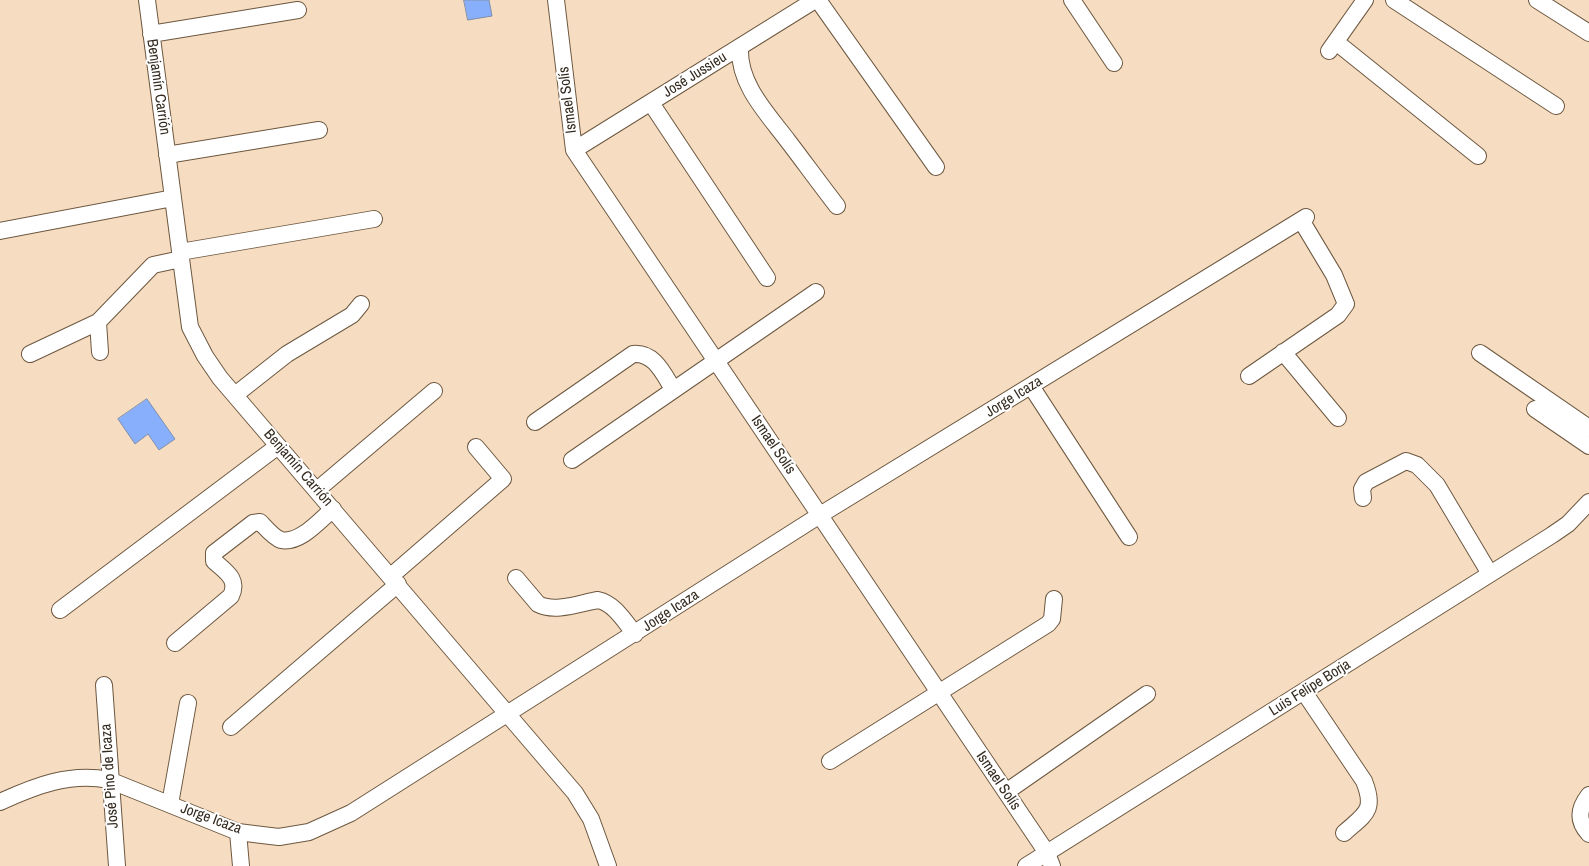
<!DOCTYPE html>
<html>
<head>
<meta charset="utf-8">
<style>
  body { margin:0 }
  canvas { display:block; background:#f6ddc2 }
</style>
</head>
<body>
<canvas width="1589" height="866"></canvas>
<script>
const ctx = document.querySelector('canvas').getContext('2d');
ctx.lineJoin = 'round';
function fill(path, color) { ctx.fillStyle = color; ctx.fill(path, 'evenodd'); }
function strokePath(path, color, width, dash) { ctx.strokeStyle = color; ctx.lineWidth = width; ctx.lineCap = dash ? 'butt' : 'round'; ctx.setLineDash(dash || []); ctx.stroke(path); }
function drawText(font, color, halo, rows, align = 'center') {
  ctx.font = font + ' "Archivo Narrow",sans-serif'; ctx.lineWidth = 4; ctx.setLineDash([]); ctx.textBaseline = 'middle'; ctx.strokeStyle = halo; ctx.fillStyle = color; for (const [text, x, y, turn = 0] of rows) {
    ctx.save(); ctx.translate(x, y); ctx.rotate((+turn || 0) * Math.PI / 180); ctx.textAlign = isNaN(turn) ? turn : align; if (halo) ctx.strokeText(text, 0, 0); ctx.fillText(text, 0, 0); ctx.restore();
  }
}
const building = new Path2D(`
  M464,0h25l3,16 -24,4z
  M147,399l28,40 -16,11 -11,-16 -13,10 -17,-25z`);
const minor = new Path2D(`
  M147,0l43,327 15,29 15,22 355,415 16,26 17,47
  M556,0l18,150 473,703 5,13
  M818,0l118,167
  M1072,0l42,63
  M1394,0l162,106
  M1537,0l52,33
  M151,34l147,-24
  M1336,42l142,114
  M740,47c-2,37 27,66 48,94 16,21 32,43 49,65
  M1329,51l36,-51
  M651,103l116,175
  M574,150l241,-150
  M167,155l152,-25
  M0,231l173,-33
  M180,252l194,-33
  M98,322l2,30
  M1283,352l55,66
  M1480,353l109,75
  M30,354l68,-32 55,-57 28,-6
  M1249,376l89,-61 8,-11 -12,-29 -33,-55
  M1031,386l98,151
  M235,395l52,-41 65,-39 9,-11
  M1535,409l54,37
  M535,422l98,-68c21,-2 30,19 40,35
  M572,460l244,-168
  M317,490l117,-99
  M1363,498l-1,-9 4,-7 40,-21 11,4 20,20 53,89
  M391,576l112,-97 -27,-32
  M516,578l22,26c17,9 42,-1 60,-4 16,3 27,22 37,34
  M60,610l218,-164
  M175,643l56,-47c8,-17 -5,-24 -17,-35v-8l39,-30 7,-1c5,5 14,16 21,18 19,4 39,-20 52,-31
  M104,685l13,181
  M1304,692l60,89c12,30 1,33 -20,52
  M231,727l167,-143
  M830,761l218,-137 4,-5 2,-20
  M1006,792l141,-98
  M1589,795c-11,14 -12,26 0,39
  M0,802c35,-16 70,-30 109,-22l129,52 24,3 17,2 30,-5 42,-19 469,-298 486,-298
  M170,804l18,-101
  M238,832l3,34
  M1026,866l526,-331 16,-11 21,-22`);
const streetNames = [
  ["José Jussieu",695,75,-32],
  ["Benjamín Carrión",158,87,82],
  ["Ismael Solís",568,100,-97],
  ["Jorge Icaza",1014,397,-32],
  ["Ismael Solís",773,445,56],
  ["Benjamín Carrión",298,468,49],
  ["Jorge Icaza",671,611,-33],
  ["Luis Felipe Borja",1310,688,-32],
  ["José Pino de Icaza",110,776,-94],
  ["Ismael Solís",998,781,56],
  ["Jorge Icaza",211,819,20]
];
fill(building, '#87affb');
strokePath(building, '#808fab', 1);
strokePath(minor, '#6d5840', 18);
strokePath(minor, '#fff', 16);
drawText('15px', '#342b20', '#fff', streetNames);
</script>
</body>
</html>
